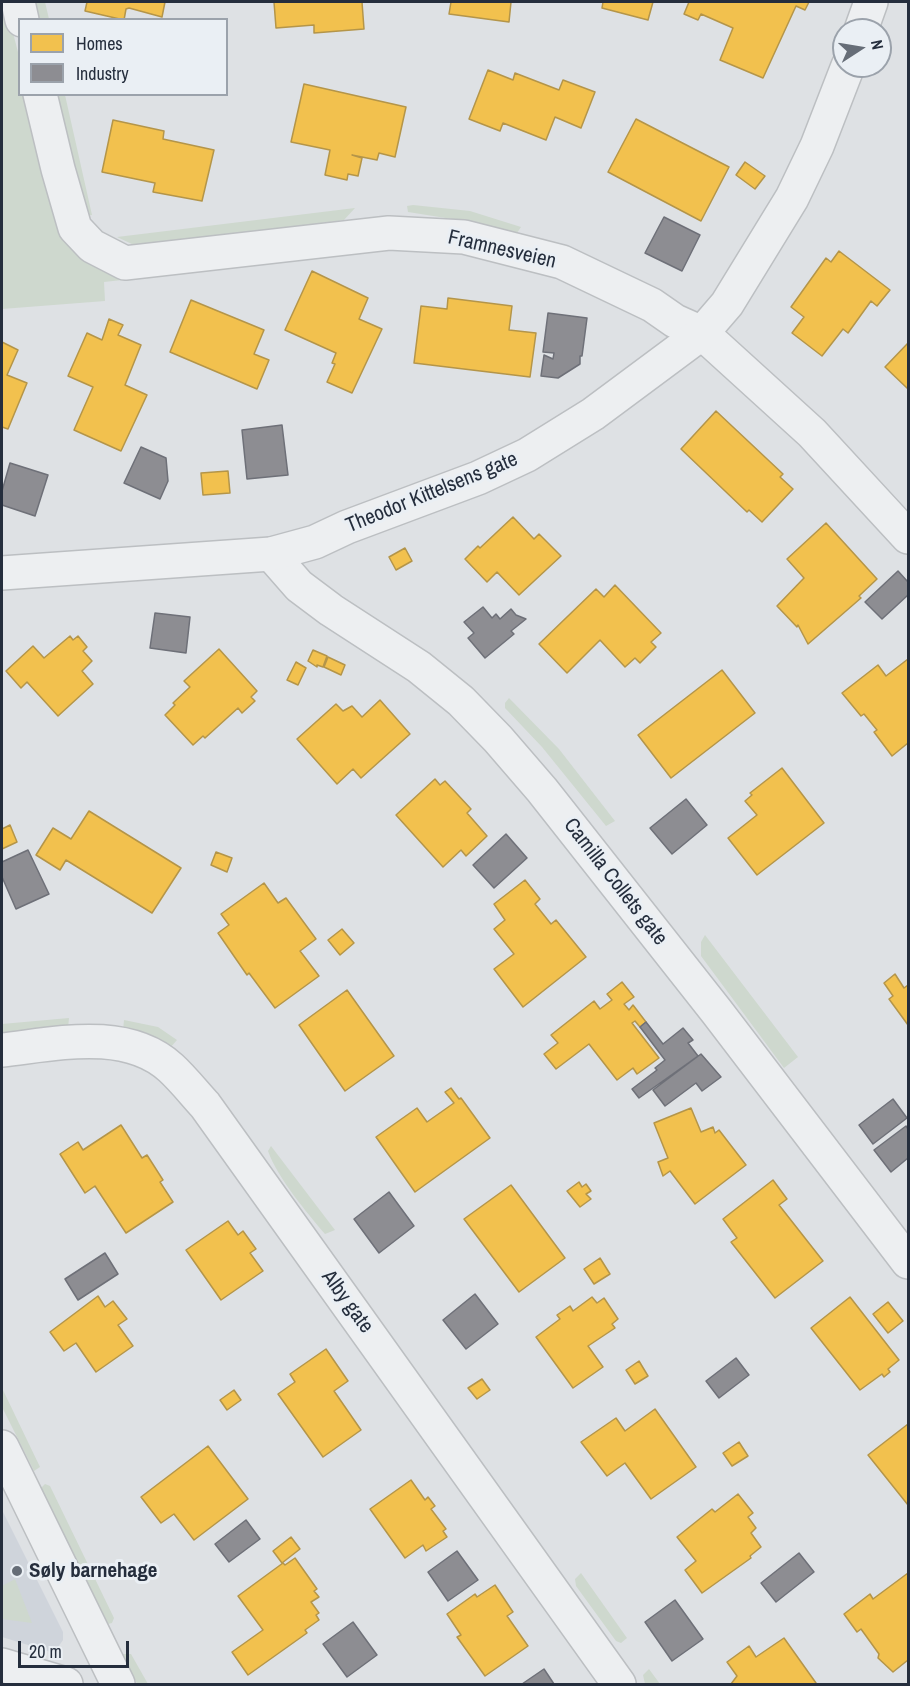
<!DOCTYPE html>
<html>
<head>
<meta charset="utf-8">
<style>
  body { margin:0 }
  #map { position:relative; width:910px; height:1686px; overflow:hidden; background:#dee1e4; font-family:"Archivo Narrow",sans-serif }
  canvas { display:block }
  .frame { position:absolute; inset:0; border:3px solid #252e3d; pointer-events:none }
  .legend { position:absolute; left:18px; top:18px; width:210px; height:78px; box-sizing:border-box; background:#eaeff4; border:2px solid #9ba2ab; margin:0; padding:8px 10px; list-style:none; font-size:18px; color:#252e3d }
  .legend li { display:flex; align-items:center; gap:12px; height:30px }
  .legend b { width:30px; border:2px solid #9ba2ab }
  .north { position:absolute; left:832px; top:18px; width:60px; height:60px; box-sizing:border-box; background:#eaeff4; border:2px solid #9ba2ab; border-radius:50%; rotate:78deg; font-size:16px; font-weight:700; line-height:24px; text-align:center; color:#252e3d }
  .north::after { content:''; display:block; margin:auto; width:21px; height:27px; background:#666d77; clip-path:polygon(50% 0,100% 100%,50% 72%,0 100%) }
  .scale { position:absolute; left:18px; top:1641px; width:111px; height:27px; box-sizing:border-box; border:3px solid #252e3d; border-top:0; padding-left:8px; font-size:18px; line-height:21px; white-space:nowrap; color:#252e3d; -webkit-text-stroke:4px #eaeff4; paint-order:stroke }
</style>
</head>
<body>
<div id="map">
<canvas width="910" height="1686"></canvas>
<div class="frame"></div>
<ul class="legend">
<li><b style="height:16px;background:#f2c14e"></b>Homes</li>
<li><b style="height:16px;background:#8d8d92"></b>Industry</li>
</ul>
<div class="north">N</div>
<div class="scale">20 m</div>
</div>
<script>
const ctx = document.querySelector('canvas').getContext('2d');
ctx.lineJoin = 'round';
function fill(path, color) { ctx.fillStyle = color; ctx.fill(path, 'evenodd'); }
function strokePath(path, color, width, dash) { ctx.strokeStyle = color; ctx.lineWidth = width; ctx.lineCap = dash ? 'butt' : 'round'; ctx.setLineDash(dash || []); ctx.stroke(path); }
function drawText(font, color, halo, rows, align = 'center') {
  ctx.font = font + ' "Archivo Narrow",sans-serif'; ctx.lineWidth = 6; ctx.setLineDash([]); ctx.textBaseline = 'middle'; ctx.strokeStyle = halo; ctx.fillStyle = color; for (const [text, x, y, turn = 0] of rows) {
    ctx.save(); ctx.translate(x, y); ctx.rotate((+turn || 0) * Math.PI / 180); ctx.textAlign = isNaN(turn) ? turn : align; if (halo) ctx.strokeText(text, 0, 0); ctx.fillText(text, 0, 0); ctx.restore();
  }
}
const built = new Path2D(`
  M2,1510l61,122v8l-9,13 -52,-16z`);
const green = new Path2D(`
  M2,2h3l14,54 1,38 9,1 54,159 243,-8 2,11 -224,25 1,19 -103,8z
  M29,2h16l4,17h-15z
  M51,95h14l27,120 -7,1z
  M413,205l57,6 51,16 -4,6 -5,1 -60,-15 -44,-7 -1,-6z
  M355,208l-11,12 -144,20 -66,5 -17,-8z
  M509,698l50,51 56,72 -9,5 -64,-79 -37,-39v-5z
  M705,935l93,122 -14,11 -83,-112v-14z
  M69,1018l-1,11 -66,5v-10z
  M124,1020l34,7 19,13 -7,8 -47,-17z
  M271,1146l64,84 -10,4c-18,-21 -48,-57 -57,-83z
  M2,1388l38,79 -6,4 -32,-64z
  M45,1484l5,2 64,132 -2,5 -4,1 -67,-136z
  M581,1573l46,65 -6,5 -5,-2 -40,-55 -1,-7z
  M15,1579l17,44 -30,-4v-33z
  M122,1654h9l17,30h-11z
  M649,1669l11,15h-15l-2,-9z`);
const homes = new Path2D(`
  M87,2h78l-3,15 -33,-9 -3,1 -2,11 -39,-9z
  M274,2h88l2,27 -50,4v-8l-38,3z
  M451,2h60l-2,20 -60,-8z
  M603,2h50l-5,18 -46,-12z
  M689,2h120l-4,8 -9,-4 -33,72 -43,-18 13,-32 -32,-14 -3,6 -14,-6z
  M488,70l25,10 2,-7 44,17 4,-10 32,12 -14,36 -26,-11 -9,23 -43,-17 -3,8 -31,-12z
  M304,84l102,23 -11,50 -16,-4 -2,7 -25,-5 10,3 -4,18 -10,-2 -1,6 -22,-5 5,-25 -39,-8z
  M636,119l93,48 -28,54 -93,-49z
  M113,120l51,11 -1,8 51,11 -12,51 -49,-9 2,-9 -53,-11z
  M745,162l20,14 -10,13 -19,-14z
  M839,251l51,39 -13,16 -6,-5 -23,32 -5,-4 -21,27 -30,-23 12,-16 -13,-10 35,-49 5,4z
  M312,271l56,27 -9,21 23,10 -30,64 -25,-11 8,-18 -3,-1 4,-10 -51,-23z
  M448,298l64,8 -3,24 27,3 -6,44 -116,-14 7,-57 26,3z
  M191,300l73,30 -10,24 15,6 -12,29 -87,-37z
  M109,319l14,6 -5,10 23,10 -16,40 22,10 -26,56 -47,-21 19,-43 -25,-11 19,-43 15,7z
  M2,342l16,8 -11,25 20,8 -19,46 -6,-2z
  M908,343v46l-23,-22z
  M716,411l67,63 -3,3 13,12 -31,33 -13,-12 -2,2 -66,-63z
  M228,471l2,22 -27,2 -2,-22z
  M513,517l21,22 5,-5 22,22 -42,39 -22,-23 -10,10 -22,-23 13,-13 2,2z
  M826,523l51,56 -18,17 2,2 -53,46 -10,-19 -1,2 -20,-21 27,-28 -17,-19z
  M405,548l7,13 -16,9 -7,-13z
  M615,585l46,48 -10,9 5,5 -16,16 -5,-5 -10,9 -25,-27 -33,33 -28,-29 57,-55 8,8z
  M70,636l3,4 5,-4 9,11 -4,4 9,10 -10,10 11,13 -35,32 -31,-34 -6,6 -15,-17 27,-25 11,12z
  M219,649l38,42 -6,6 4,4 -13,12 -4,-5 -33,30 -2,-2 -10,9 -28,-30 10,-10 -2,-2 17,-16 -6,-6z
  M313,650l14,6 -4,11 -6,-2v2l-9,-6z
  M328,657l17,8 -4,10 -17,-8z
  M908,659v84l-16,13 -18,-24 3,-2 -13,-16 -3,2 -19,-23 36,-28 8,11z
  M296,662l10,6 -8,17 -11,-5z
  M722,670l33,43 -84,65 -33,-43z
  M380,700l30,34 -49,44 -8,-9 -16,15 -40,-45 39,-35 7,7 9,-5 10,11z
  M782,768l42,55 -67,52 -29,-37 29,-23 -12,-14 7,-6 -2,-2z
  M435,779l5,6 5,-4 26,28 -4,4 20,23 -21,20 -5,-6 -18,17 -47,-52z
  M89,811l92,57 -29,45 -86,-53 -6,10 -24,-15 17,-27 18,11z
  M10,825l7,17 -15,7v-20z
  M216,852l16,6 -5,14 -16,-7z
  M525,880l15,19 -5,5 16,20 5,-4 30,37 -63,50 -29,-38 20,-15 -20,-25 11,-9 -11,-16z
  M264,883l14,20 8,-5 30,41 -16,12 19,25 -44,32 -26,-35 -2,2 -29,-42 11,-8 -8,-11z
  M342,929l12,14 -14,12 -12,-15z
  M895,974l9,14 4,-3v40l-19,-26 4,-3 -9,-13z
  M622,982l12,15 -10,7 5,6 4,-5 13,17 -6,5 -5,-6 -3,2 27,35 -22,16 -4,-6 -16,12 -28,-36 -33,25 -12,-15 14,-11 -7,-8 43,-34 6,8 12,-9 -5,-6z
  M347,990l47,66 -49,35 -46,-66z
  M451,1088l8,11 2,-1 29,40 -75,54 -39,-55 41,-29 10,14 27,-19 -9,-11z
  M691,1108l10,24 12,-5 2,6 4,-3 27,35 -51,39 -25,-33 -7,5 -5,-14 10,-4 -14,-35z
  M121,1125l21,33 5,-3 16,25 -3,2 13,20 -47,31 -31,-47 -10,7 -25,-39 18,-12 5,8z
  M773,1180l14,19 -8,6 44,56 -48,37 -44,-56 6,-4 -14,-19z
  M579,1182l3,5 4,-3 5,7 -5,3 5,5 -11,8 -13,-16z
  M511,1185l54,73 -46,34 -55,-73z
  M228,1221l10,14 5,-4 13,18 -6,4 13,18 -42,29 -35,-50z
  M600,1258l10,16 -16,10 -10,-15z
  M98,1296l7,11 8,-6 14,18 -9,6 15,21 -37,26 -20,-29 -12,8 -14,-19z
  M592,1297l5,6 7,-5 14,21 -6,5 3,4 -27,18 15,21 -30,21 -37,-51 24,-18 -3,-4 13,-9 3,5z
  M850,1297l49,63 -11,9 2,3 -6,5 -2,-3 -22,16 -49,-62z
  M888,1302l15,19 -15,12 -15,-19z
  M326,1349l22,32 -14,10 27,39 -38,27 -45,-63 17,-12 -5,-8z
  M639,1361l9,15 -13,8 -9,-14z
  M482,1379l8,11 -13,9 -9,-11z
  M234,1390l7,10 -14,10 -7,-10z
  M655,1409l41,58 -45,32 -26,-36 -18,13 -26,-34 35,-24 9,13z
  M908,1424v81l-40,-50z
  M739,1442l9,14 -16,10 -9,-13z
  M208,1446l40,53 -54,41 -20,-26 -13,9 -20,-26z
  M411,1480l14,20 3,-3 7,9 -4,3 15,20 -3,2 4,6 -21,14 -3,-6 -18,13 -35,-49z
  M738,1494l15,19 -5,4 8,11 -5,5 10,14 -11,9 1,2 -49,35 -17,-23 11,-9 -19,-24 35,-28 3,3z
  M291,1537l9,12 -18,14 -9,-12z
  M295,1558l22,31 -3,2 5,6 -8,5 8,11 -3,2 3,5 -14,10 2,3 -59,42 -16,-23 31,-22 -25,-34 45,-33 2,2z
  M908,1573v87l-15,12 -15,-14 1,-4 -18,-25 -4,3 -13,-18 26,-20 3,5z
  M495,1585l18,27 -6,4 21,30 -43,30 -28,-39 4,-2 -14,-21 28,-20 2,3z
  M784,1638l32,45 -2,1h-83l6,-8 -10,-14 22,-16 7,11z`);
const industry = new Path2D(`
  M664,217l36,18 -18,36 -37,-18z
  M548,313l39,5 -5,38h-2v8l-22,14 -17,-2 3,-21 9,4 1,-6 -11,-1z
  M282,425l6,50 -41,4 -5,-49z
  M141,447l25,11 2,23 -8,18 -36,-16z
  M10,463l38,12 -13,41 -33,-11v-14z
  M898,571l10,11v13l-26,24 -17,-17z
  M483,607l9,11 4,-4 4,5 11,-10 5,6 10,4 -15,12 3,3 -29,24 -17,-20 6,-5 -10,-11z
  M155,613l35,4 -4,36 -36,-5z
  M686,799l21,26 -35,29 -22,-26z
  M506,834l21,24 -33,30 -21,-23z
  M28,850l21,44 -33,15 -14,-32v-15z
  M646,1022l17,22 20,-16 10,12 -5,3 10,13 -59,42 -7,-9 25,-19 -2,-2 10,-8 -25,-33z
  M701,1054l20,23 -19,14 -6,-8 -31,23 -12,-16z
  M893,1099l14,19 -34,26 -14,-19z
  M906,1126l2,3v29l-17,14 -17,-22z
  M389,1192l25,34 -35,27 -25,-34z
  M105,1253l13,21 -40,26 -13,-21z
  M475,1294l23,30 -32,25 -23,-29z
  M736,1358l13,17 -30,23 -13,-17z
  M246,1520l14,19 -31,23 -14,-18z
  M457,1551l21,29 -30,21 -20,-29z
  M799,1553l15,19 -38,30 -15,-19z
  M675,1600l28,39 -31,22 -27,-39z
  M353,1622l24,33 -30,22 -24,-33z
  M544,1669l10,15h-32z`);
const minor = new Path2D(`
  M18,2l4,18
  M40,94l18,75 17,59 17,18 33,17 264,-30 75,4 98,25 90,43 23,16 27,12 110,100 96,104
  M271,554l28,32 32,24 88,57 42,34 37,38 44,51 175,222 191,250
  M2,1050c54,-6 124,-23 169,18 12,11 23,25 34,37l414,579
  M2,1665l64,19`);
const tertiary = new Path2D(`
  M861,30l10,-28
  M2,573l269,-19 44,-12 32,-15 131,-49 49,-23 66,-41 109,-81 25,-29 65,-106 25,-52 31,-80
  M2,1447l116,237`);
const markers = [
  [17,1571,6,"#666d77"]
];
const streetNames = [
  ["Framnesveien",502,250,13],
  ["Theodor Kittelsens gate",432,493,-22],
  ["Camilla Collets gate",615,882,52],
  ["Alby gate",347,1302,54]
];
const poiNames = [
  ["Søly barnehage",29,1571]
];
fill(built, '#cfd4db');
fill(green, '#ced8ce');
fill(homes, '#f2c14e');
strokePath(homes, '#b49549', 1.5);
fill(industry, '#8d8d92');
strokePath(industry, '#6e7078', 1.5);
strokePath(minor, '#bcbfc2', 36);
strokePath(tertiary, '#bcbfc2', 36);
strokePath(minor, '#edeff1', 33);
strokePath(tertiary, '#edeff1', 33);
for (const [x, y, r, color] of markers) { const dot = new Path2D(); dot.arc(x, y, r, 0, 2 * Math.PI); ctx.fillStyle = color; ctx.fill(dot); strokePath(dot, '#eaeff4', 2); }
drawText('21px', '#252e3d', '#eaeff4', streetNames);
drawText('bold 21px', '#252e3d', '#eaeff4', poiNames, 'left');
</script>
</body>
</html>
